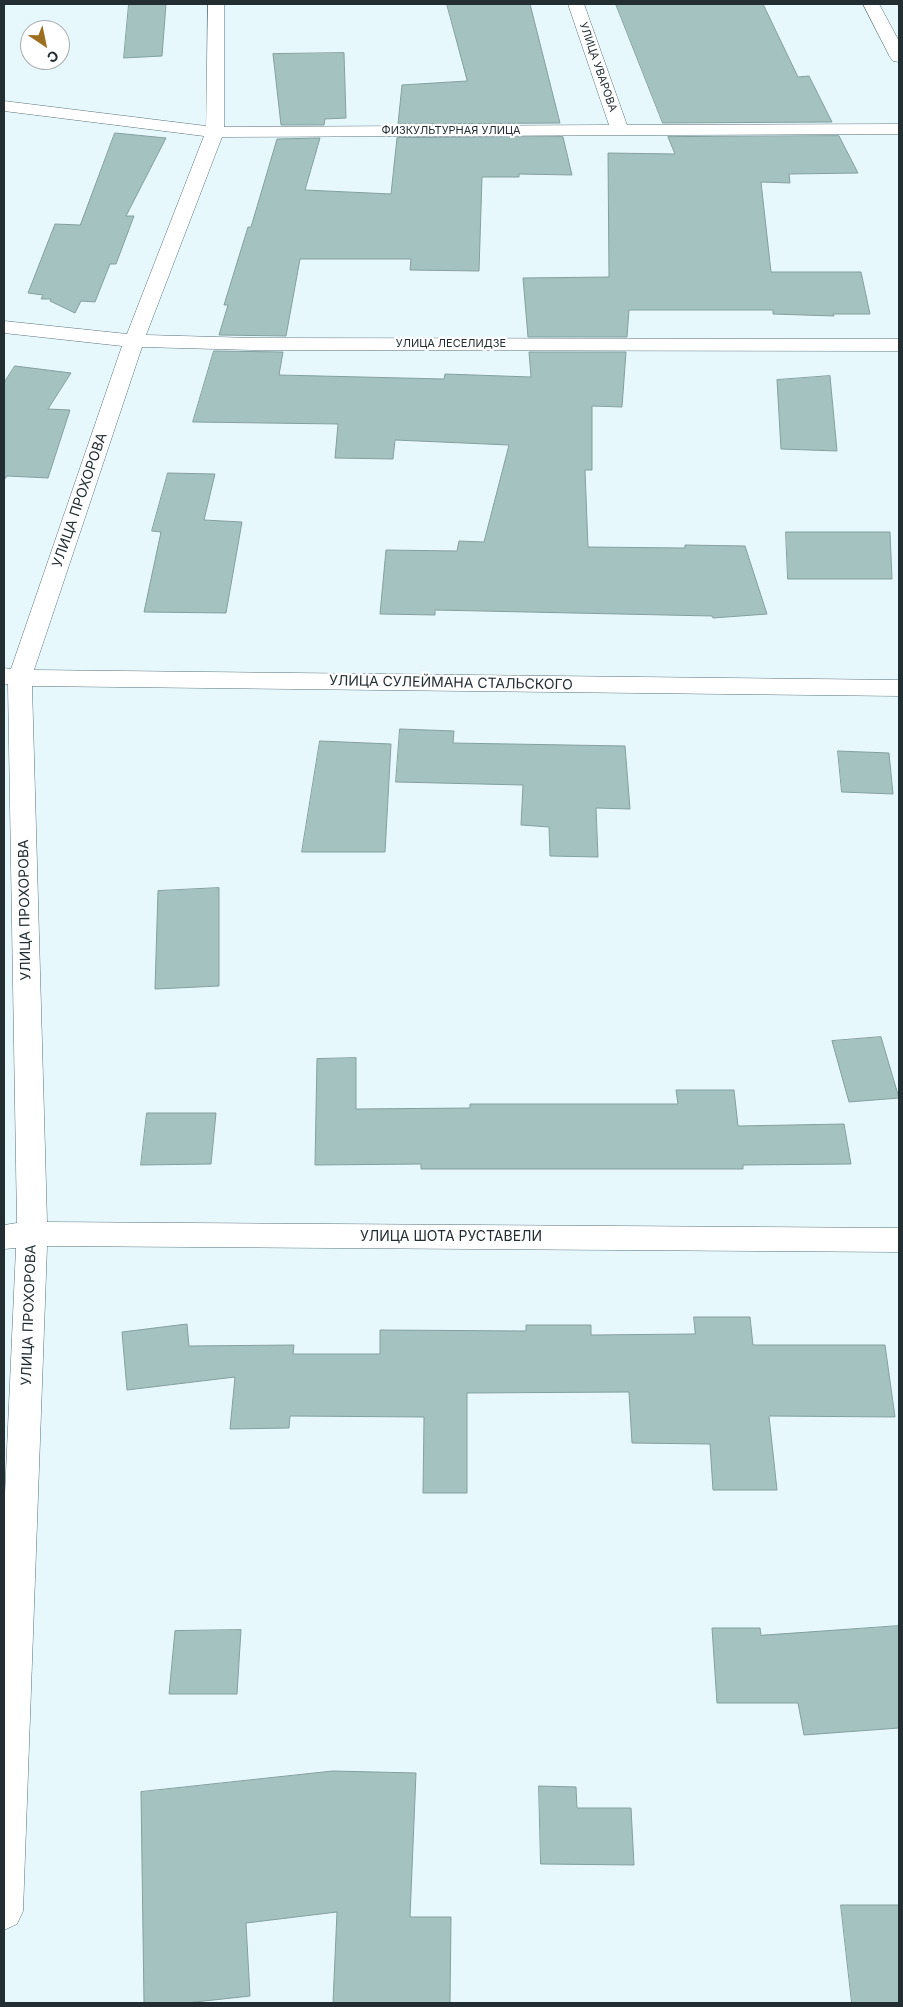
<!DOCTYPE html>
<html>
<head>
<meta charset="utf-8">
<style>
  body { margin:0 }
  #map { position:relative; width:903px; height:2007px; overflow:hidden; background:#e7f8fd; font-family:Inter,sans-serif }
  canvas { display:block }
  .frame { position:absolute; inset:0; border:5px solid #232e32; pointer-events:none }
  .north { position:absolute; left:20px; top:20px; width:50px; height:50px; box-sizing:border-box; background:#fff; border:1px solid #a7abad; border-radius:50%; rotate:146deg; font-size:14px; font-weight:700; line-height:20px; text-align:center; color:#232e32 }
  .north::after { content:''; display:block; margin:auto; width:18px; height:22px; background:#9b6f1e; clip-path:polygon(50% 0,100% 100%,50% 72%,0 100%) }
</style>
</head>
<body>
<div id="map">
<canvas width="903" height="2007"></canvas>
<div class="frame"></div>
<div class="north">С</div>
</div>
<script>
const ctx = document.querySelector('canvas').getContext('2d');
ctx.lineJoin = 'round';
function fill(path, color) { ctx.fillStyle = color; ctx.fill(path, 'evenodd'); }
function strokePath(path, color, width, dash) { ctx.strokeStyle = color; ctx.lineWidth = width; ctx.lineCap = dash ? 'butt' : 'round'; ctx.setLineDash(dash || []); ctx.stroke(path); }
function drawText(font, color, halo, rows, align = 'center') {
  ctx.font = font + ' Inter,sans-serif'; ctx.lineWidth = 4.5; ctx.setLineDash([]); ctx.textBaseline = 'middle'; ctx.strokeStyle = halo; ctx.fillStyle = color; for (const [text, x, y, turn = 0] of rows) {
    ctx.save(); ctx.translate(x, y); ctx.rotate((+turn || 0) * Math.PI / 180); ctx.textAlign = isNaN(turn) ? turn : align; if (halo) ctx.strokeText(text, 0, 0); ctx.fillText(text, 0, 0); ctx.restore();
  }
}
const building = new Path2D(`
  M129,4h37l-4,52 -38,2z
  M447,4h83l30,119 -162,1 4,-39 65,-4z
  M616,4h147l35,73 11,-1 23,46 -169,1z
  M344,53l2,65 -21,1 -1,6h-43l-8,-71z
  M115,133l51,5 -40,78h8l-18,48h-6l-15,38 -14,-1 -6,12 -25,-12 1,-2h-10l2,-4 -15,-2 27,-69 25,1z
  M839,136l19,37 -69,1 1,9 -29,-1 10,90h90l9,42h-37l1,2 -61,-2v-4h-144l-2,27h-99l-5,-59 86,-1 -1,-124 67,1 -7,-17z
  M563,137l9,38 -53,-1v3h-37l-3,94 -69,-1 1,-11h-111l-14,77 -67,-1 9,-30h-4l24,-78h3l26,-88 43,-1 -15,52 86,4 6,-56z
  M214,351l69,1 -4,23 165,4 1,-5 86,3 -2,-25h97l-4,55 -30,-1v64h-7l3,77 97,1v-3l60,1 22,68 -54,4 -1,-2 -277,-6v5l-55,-1 6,-64 71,1 2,-10 25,1 25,-97 -114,-5 -2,19 -58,-1 3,-34 -145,-2z
  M15,366l56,7 -23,36 22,1 -22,68 -41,-2 -3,4v-97z
  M830,376l7,75 -56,-2 -4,-69z
  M168,473l47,1 -11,46 38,2 -16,91 -82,-1 17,-80 -9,-1z
  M786,532h104l2,47h-104z
  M400,729l54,2 -1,12 172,3 5,63 -34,-1 2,49 -48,-1 -1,-29 -28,-2 2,-40 -127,-3z
  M320,741l71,3 -6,108h-83z
  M838,751l51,2 4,41 -51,-2z
  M219,888v98l-64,3 3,-98z
  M881,1037l18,61 -50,4 -17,-61z
  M356,1058v51l114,-1v-4h208l-2,-14h58l4,36 106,-2 7,40 -108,1v4h-322v-5l-106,1 2,-106z
  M147,1113h69l-5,51 -70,1z
  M694,1317h56l3,28h132l10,72 -126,-1 8,74h-64l-3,-46 -78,-1 -3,-51 -162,1v100h-44l1,-76 -134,-1 -1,12 -59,1 5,-52 -108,13 -5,-58 65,-8 2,22 105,-1 -1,9h87v-24l146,1v-6h65v10l104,-1z
  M899,1626v102l-95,7 -6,-32h-81l-5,-75h48l1,7z
  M241,1630l-4,64h-68l6,-63z
  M333,1771l83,2 -6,144h41l-1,86h-117l4,-91 -91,11 4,73 -64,7h-42l-3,-211z
  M539,1786l37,1 1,21h54l3,57 -93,-1z
  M841,1905h58v98h-47z`);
const minor = new Path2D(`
  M208,4h16v123l385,-2 -41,-121h16l43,121 272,-1v10l-677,3 -76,198 107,3 646,1v12l-646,-1 -111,-3 -108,323 865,10v16l-867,-10 15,536 852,6v24l-852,-6 -24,665 -6,13 -13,6v-413l12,-269 -12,1v-24l13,-2 -9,-539h-4v-16l7,1 111,-323 -118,-13v-12l123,13 77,-198 -200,-25v-10l202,25z
  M863,4h16l20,37v21l-6,-1 -3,-4z`);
const farStreetnames = [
  ["УЛИЦА УВАРОВА",598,67,71],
  ["ФИЗКУЛЬТУРНАЯ УЛИЦА",451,131],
  ["УЛИЦА ЛЕСЕЛИДЗЕ",451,344]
];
const streetNames = [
  ["УЛИЦА ПРОХОРОВА",80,500,-71],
  ["УЛИЦА СУЛЕЙМАНА СТАЛЬСКОГО",451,683,1],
  ["УЛИЦА ПРОХОРОВА",25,910,-91],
  ["УЛИЦА ШОТА РУСТАВЕЛИ",451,1237],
  ["УЛИЦА ПРОХОРОВА",29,1315,-88]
];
fill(building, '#a4c2c0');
strokePath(building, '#83a09e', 1);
strokePath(minor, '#59737b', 1);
fill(minor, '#fff');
drawText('11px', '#232e32', '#fff', farStreetnames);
drawText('14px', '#232e32', '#fff', streetNames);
</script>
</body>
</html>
